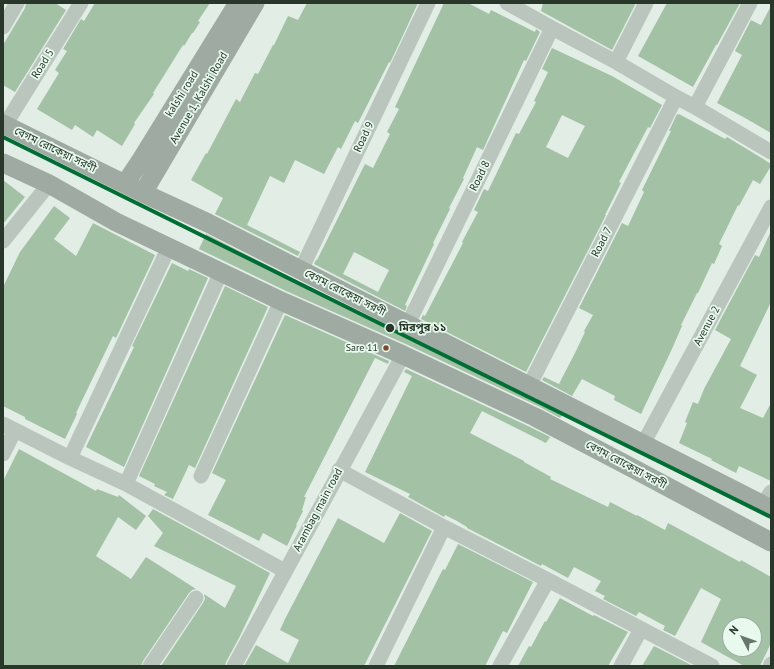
<!DOCTYPE html>
<html>
<head>
<meta charset="utf-8">
<style>
  body { margin:0 }
  #map { position:relative; width:774px; height:669px; overflow:hidden; background:#e1ede5; font-family:"PT Sans",sans-serif }
  canvas { display:block }
  .frame { position:absolute; inset:0; border:4px solid #283729; pointer-events:none }
  .north { position:absolute; left:722px; top:617px; width:40px; height:40px; box-sizing:border-box; background:#e8faee; border:1px solid #9bac9f; border-radius:50%; rotate:311deg; font-size:11px; font-weight:700; line-height:16px; text-align:center; color:#283729 }
  .north::after { content:''; display:block; margin:auto; width:14px; height:18px; background:#69776b; clip-path:polygon(50% 0,100% 100%,50% 72%,0 100%) }
</style>
</head>
<body>
<div id="map">
<canvas width="774" height="669"></canvas>
<div class="frame"></div>
<div class="north">N</div>
</div>
<script>
const ctx = document.querySelector('canvas').getContext('2d');
ctx.lineJoin = 'round';
function fill(path, color) { ctx.fillStyle = color; ctx.fill(path, 'evenodd'); }
function strokePath(path, color, width, dash) { ctx.strokeStyle = color; ctx.lineWidth = width; ctx.lineCap = dash ? 'butt' : 'round'; ctx.setLineDash(dash || []); ctx.stroke(path); }
function drawText(font, color, halo, rows, align = 'center') {
  ctx.font = font + ' "PT Sans","Noto Sans Bengali",sans-serif'; ctx.lineWidth = 3.5; ctx.setLineDash([]); ctx.textBaseline = 'middle'; ctx.strokeStyle = halo; ctx.fillStyle = color; for (const [text, x, y, turn = 0] of rows) {
    ctx.save(); ctx.translate(x, y); ctx.rotate((+turn || 0) * Math.PI / 180); ctx.textAlign = isNaN(turn) ? turn : align; if (halo) ctx.strokeText(text, 0, 0); ctx.fillText(text, 0, 0); ctx.restore();
  }
}
const building = new Path2D(`
  M26,3h29l11,7 -51,82 -12,-7v-40l22,-37z
  M95,3h115l-12,18 2,1 -7,11h-1l-8,13 -1,-1 -30,48 1,1 -20,29 1,1 -13,22 -25,-16 -4,7 -18,-12 -3,5 -35,-21 22,-36 -4,-3 12,-19 -4,-2 18,-30 3,2z
  M307,3h111l-28,60 -1,-1 -31,61 -3,-2 -14,28 -3,-2 -14,27 -29,-14 -11,23 -14,-7 -23,49 53,27 -2,4 -83,-42 8,-16 -32,-18 15,-27 1,1 29,-55 4,3 15,-29 3,1 15,-29h1l14,-29 10,4z
  M444,3h24l21,11 2,-4 44,22 1,-3 4,3 -14,29 -2,-1 -41,90 -6,-3 -14,31 1,1 -15,29 1,1 -17,34 1,1 -29,61 2,1 -2,5 -91,-47 2,-4h1l48,-96 8,4 17,-34 -3,-2 12,-23 -4,-2zM354,252l35,18 -11,22 -35,-18z
  M543,3h93l-24,47 -71,-39z
  M667,3h73l-23,42h-1l-23,42 -55,-31z
  M771,6v127l-26,-15 -28,-15 25,-48 -7,-4 16,-31 10,5z
  M552,48l60,28 50,29 -12,23 -2,-1 -18,34 -11,21 2,1 -16,32h1l-80,157 -105,-53 2,-4 2,1 38,-73 -1,-1 16,-30 -4,-2 10,-21 4,2 28,-58 3,1 17,-32 -2,-1 14,-29 -6,-3zM562,115l23,11 -17,32 -22,-11z
  M677,114l2,1v-1l46,25 2,-2 33,20 11,7v2l-11,18 -7,-4 -14,26 -1,-1 -19,39 3,2 -8,18 -2,-1 -14,30h-1l-16,32 1,1 -11,25 -30,63 -27,-14 1,-4 -33,-17 -10,17 -30,-16 2,-3 15,7 17,-33 9,-19 -1,-1 9,-16 -14,-7 43,-85 6,3 16,-34 -2,-2 26,-53 3,-6h-2z
  M3,180l22,17 -22,27z
  M54,206l16,12 -16,21 22,17 17,-33 62,32 -39,83 -3,-2 -37,77 1,1 -12,25 -40,-20v-2l-22,-11v-119l17,-35z
  M771,231v71l-31,64 17,9 -17,33 23,10 8,-15v78l-32,-15 -3,7 -25,-13 1,-1 -33,-16 8,-20 -2,-1 8,-20 5,2 6,-15 27,-50 -16,-9 40,-75 4,2z
  M206,234l356,181 -2,3 -20,-11 -132,-62 -122,-54 -87,-42z
  M172,263l16,8 1,-2 19,9 -84,189 -38,-20 48,-100 -2,-1z
  M225,286l43,21 -73,161 -6,-3 -16,34 -9,-4 3,-3 -13,-6 1,-2 -16,-8z
  M285,315l104,46 -1,3 -13,-6 -71,139h2l-4,13 1,1 -7,14h1l-10,21 -24,-13 -4,8 -51,-26 18,-35 -14,-7z
  M406,369l124,58 20,10 -4,6 -64,-32 -12,22 54,28v1l27,15 -1,2 58,28 2,-5 27,14v-1l28,15 3,-7 72,39 1,-2 30,17v66l-11,23h-16l-43,-24 20,-43 -20,-11 -26,48 -12,-6 2,-4 -26,-14 -3,4 -33,-17 2,-3 -10,-5 6,-10 -27,-14 -6,11 -26,-14 -1,2 -74,-38v-1l-10,-6 -12,-6 -1,2 -36,-20 2,-3 -45,-22 47,-96 -8,-4zM730,625h24v24h-24z
  M19,449l77,42 1,-2 21,8 1,-2 27,21 -10,14 -18,-13 -22,39 35,23 15,-22 50,32 -4,1 -3,3 -46,68 -2,5h-138v-185z
  M153,509l117,64 -30,63 -14,26 -1,4h-64l42,-63 2,-4 -1,-5 21,14 11,-22 -82,-40 9,-13 -15,-17z
  M400,513l32,18 -68,135h-120l12,-21 32,18 11,-23 -19,-10 5,-11 53,-101 46,25z
  M458,544l75,38 -26,51 -4,-2 -18,35h-91l49,-97 2,1z
  M560,598l33,18 1,-1 34,17 -20,34h-90l11,-20 2,1 14,-26 1,1z
  M654,646l39,20h-51z`);
const minor = new Path2D(`
  M507,3l45,25 64,34 60,35 19,10 76,45
  M3,27l14,-24
  M616,62l30,-59
  M695,107l55,-104
  M5,125l76,-122
  M3,241l46,-57
  M301,270l127,-267
  M408,324l144,-296
  M529,386l147,-289
  M3,424l67,34 56,26 159,87
  M643,444l128,-237
  M3,454l12,-24
  M70,458l99,-211
  M339,470l105,57 104,53 164,86
  M201,476l80,-175
  M126,484l95,-212
  M763,505l8,-13
  M150,666l46,-68
  M234,666l169,-311
  M376,666l68,-139
  M500,666l48,-86
  M621,666l20,-37
  M770,666l1,-2`);
const major = new Path2D(`
  M3,124l140,69 65,30 563,286
  M3,163l46,21 67,38 165,79 122,54 132,62 101,53 135,72
  M125,184l16,-24 97,-157
  M143,193l112,-190`);
const metro1 = new Path2D(`
  M3,137l768,380`);
const markers = [
  [390,328,5,"#283729"],
  [386,348,3.5,"#7a4b2a"]
];
const busNames = [
  ["Sare 11",378,348]
];
const streetNames = [
  ["Road 5",43,64,-58],
  ["kalshi road",182,94,-58],
  ["Avenue 1, Kalshi Road",199,98,-60],
  ["Road 9",364,137,-65],
  ["বেগম রোকেয়া সরণী",55,150,26],
  ["Road 8",480,176,-64],
  ["Road 7",602,242,-63],
  ["বেগম রোকেয়া সরণী",345,293,27],
  ["Avenue 2",707,326,-62],
  ["বেগম রোকেয়া সরণী",626,465,28],
  ["Arambag main road",318,510,-62]
];
const stopNames = [
  ["মিরপুর ১১",399,328]
];
fill(building, '#a2c1a5');
strokePath(minor, '#bac6bd', 15);
strokePath(major, '#9faba2', 19);
strokePath(metro1, '#006e34', 4);
for (const [x, y, r, color] of markers) { const dot = new Path2D(); dot.arc(x, y, r, 0, 2 * Math.PI); ctx.fillStyle = color; ctx.fill(dot); strokePath(dot, '#e8faee', 1.5); }
drawText('10px', '#283729', '#e8faee', busNames, 'right');
drawText('11px', '#283729', '#e8faee', streetNames);
drawText('bold 11px', '#283729', '#e8faee', stopNames, 'left');
</script>
</body>
</html>
